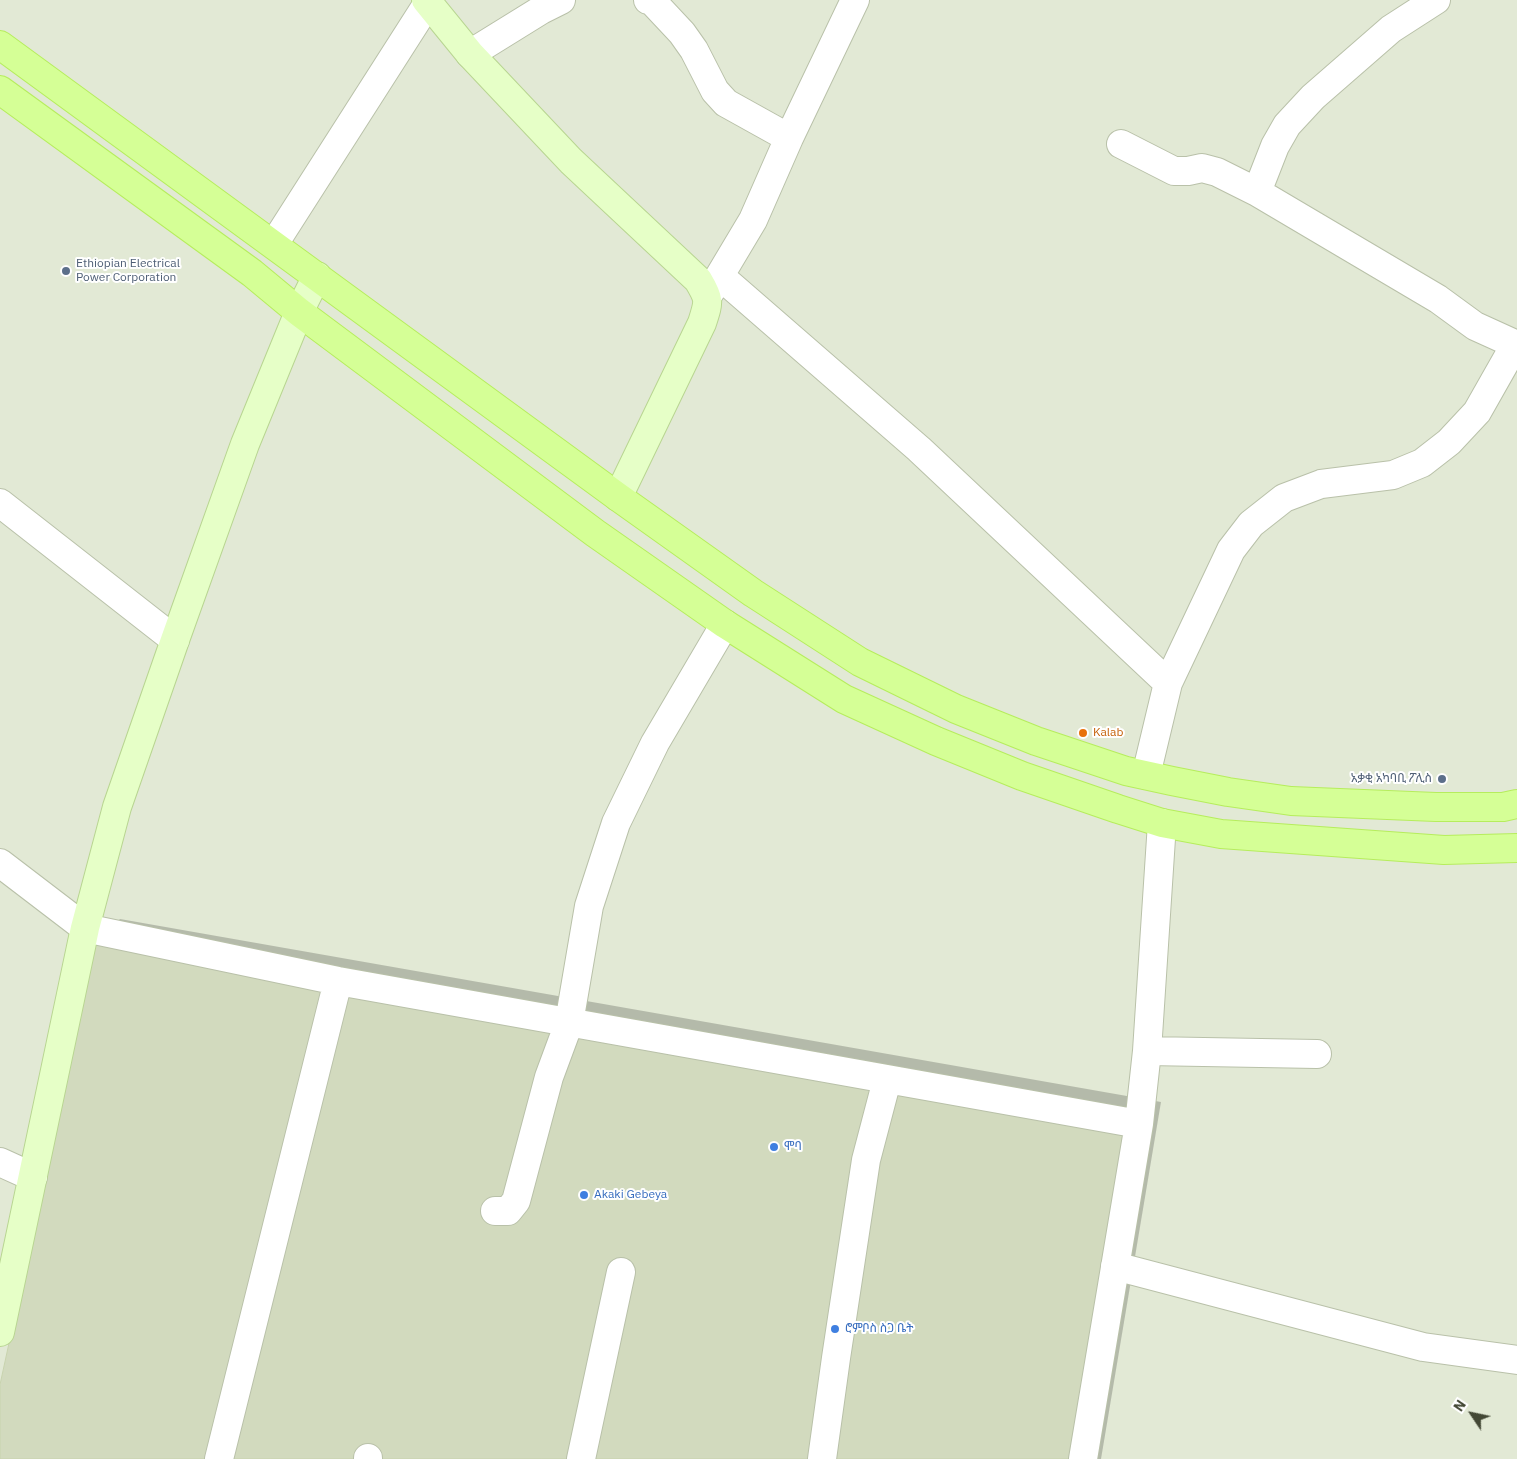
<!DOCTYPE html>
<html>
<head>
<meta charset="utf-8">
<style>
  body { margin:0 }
  #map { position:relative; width:1517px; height:1459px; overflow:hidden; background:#eff5e7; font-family:"IBM Plex Sans",sans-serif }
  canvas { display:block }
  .north { position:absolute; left:1447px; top:1389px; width:50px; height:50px; -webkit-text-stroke:4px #fff; paint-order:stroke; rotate:304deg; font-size:14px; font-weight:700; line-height:20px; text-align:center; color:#434835 }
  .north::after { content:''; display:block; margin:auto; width:18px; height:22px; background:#434835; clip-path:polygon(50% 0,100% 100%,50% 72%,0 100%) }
</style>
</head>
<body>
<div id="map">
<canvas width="1517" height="1459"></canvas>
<div class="north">N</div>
</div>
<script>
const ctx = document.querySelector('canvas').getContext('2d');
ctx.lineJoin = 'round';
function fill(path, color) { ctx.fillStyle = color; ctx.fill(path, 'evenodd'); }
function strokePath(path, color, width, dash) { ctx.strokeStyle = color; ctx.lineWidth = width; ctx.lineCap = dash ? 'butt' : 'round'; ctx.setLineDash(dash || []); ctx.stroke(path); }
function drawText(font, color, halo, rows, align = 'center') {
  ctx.font = font + ' "IBM Plex Sans","Noto Sans Ethiopic",sans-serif'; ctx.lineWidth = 4; ctx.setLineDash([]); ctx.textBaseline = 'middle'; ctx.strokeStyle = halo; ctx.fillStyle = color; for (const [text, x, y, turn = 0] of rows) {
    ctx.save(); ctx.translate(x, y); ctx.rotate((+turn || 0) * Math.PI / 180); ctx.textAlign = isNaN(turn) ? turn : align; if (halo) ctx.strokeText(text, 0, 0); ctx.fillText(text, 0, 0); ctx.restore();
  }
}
const residential = new Path2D(`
  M0,0h1517v1459h-1517z`);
const shadow = new Path2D(`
  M120,919l1041,183 -60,357h-1101v-68l98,-450z`);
const building = new Path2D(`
  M97,940l1042,184 -56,335h-1083v-74z`);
const street = new Path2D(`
  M648,0l4,1 30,32 12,17 21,41 11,12 63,35
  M470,54l71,-44 20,-10
  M1121,144l53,27h14l14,-3 15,4 40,20 181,107 37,27 42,19
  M1257,192l18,-46 12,-21 26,-28 78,-68 45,-29
  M274,244l154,-241
  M720,276l199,173 249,234 -22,92
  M710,292l43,-72 36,-82 66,-138
  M0,503l175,137
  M1168,683l63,-133 20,-26 33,-26 37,-14 72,-9 29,-12 27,-21 28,-30 38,-67
  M0,863l85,65 253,53 801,143
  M1147,1051l170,3
  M0,1162l33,15
  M495,1211h13l8,-10 33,-124 20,-54 20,-117 27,-83 39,-80 70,-119
  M1115,1266l308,81 94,13
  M219,1459l119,-478
  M368,1459v-1
  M581,1459l40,-187
  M822,1459l14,-101 30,-198 21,-80
  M1083,1459l56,-335 8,-73 15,-228`);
const secondary = new Path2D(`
  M426,0l44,54 101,107 127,119c12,20 11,21 4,43l-84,174
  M0,1332l85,-404 32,-121 58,-167 70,-196 54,-132 18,-36`);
const primary = new Path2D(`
  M0,45l618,452 135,96 107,69 96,47 80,32 90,30 46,10 56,11 63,9 145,6h67l14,-3
  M0,90l252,183 47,39 296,221 130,91 119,75 92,42 86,35 96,33 44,14 59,11 223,16 73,-2`);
const markers = [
  [66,271,5,"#5c6f8a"],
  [1083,733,5,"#e8710a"],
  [1442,779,5,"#5c6f8a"],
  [774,1147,5,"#3f7fe0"],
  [584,1195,5,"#3f7fe0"],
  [835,1329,5,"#3f7fe0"]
];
const serviceNames = [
  ["Ethiopian Electrical",76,264],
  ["Power Corporation",76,278],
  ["አቃቂ አካባቢ ፖሊስ",1432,779,"right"]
];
const foodNames = [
  ["Kalab",1093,733]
];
const shopNames = [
  ["ሞባ",784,1147],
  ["Akaki Gebeya",594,1195],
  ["ሮምቦስ ስጋ ቤት",845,1329]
];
fill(residential, '#e2e9d5');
fill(shadow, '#0003');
fill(building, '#d2dabe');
strokePath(building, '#c8d3ae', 1);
strokePath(street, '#b9c1a9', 30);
strokePath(secondary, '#b8d591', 30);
strokePath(primary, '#b6ed5d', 30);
strokePath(street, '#fff', 28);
strokePath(secondary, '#e6ffc7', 28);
strokePath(primary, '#d5ff96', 28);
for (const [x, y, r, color] of markers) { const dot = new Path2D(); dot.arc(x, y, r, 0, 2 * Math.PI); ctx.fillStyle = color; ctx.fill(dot); strokePath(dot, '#fff', 2); }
drawText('12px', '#4e5e75', '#fff', serviceNames, 'left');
drawText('12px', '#c56008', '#fff', foodNames, 'left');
drawText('12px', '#366cbe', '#fff', shopNames, 'left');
</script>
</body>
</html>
